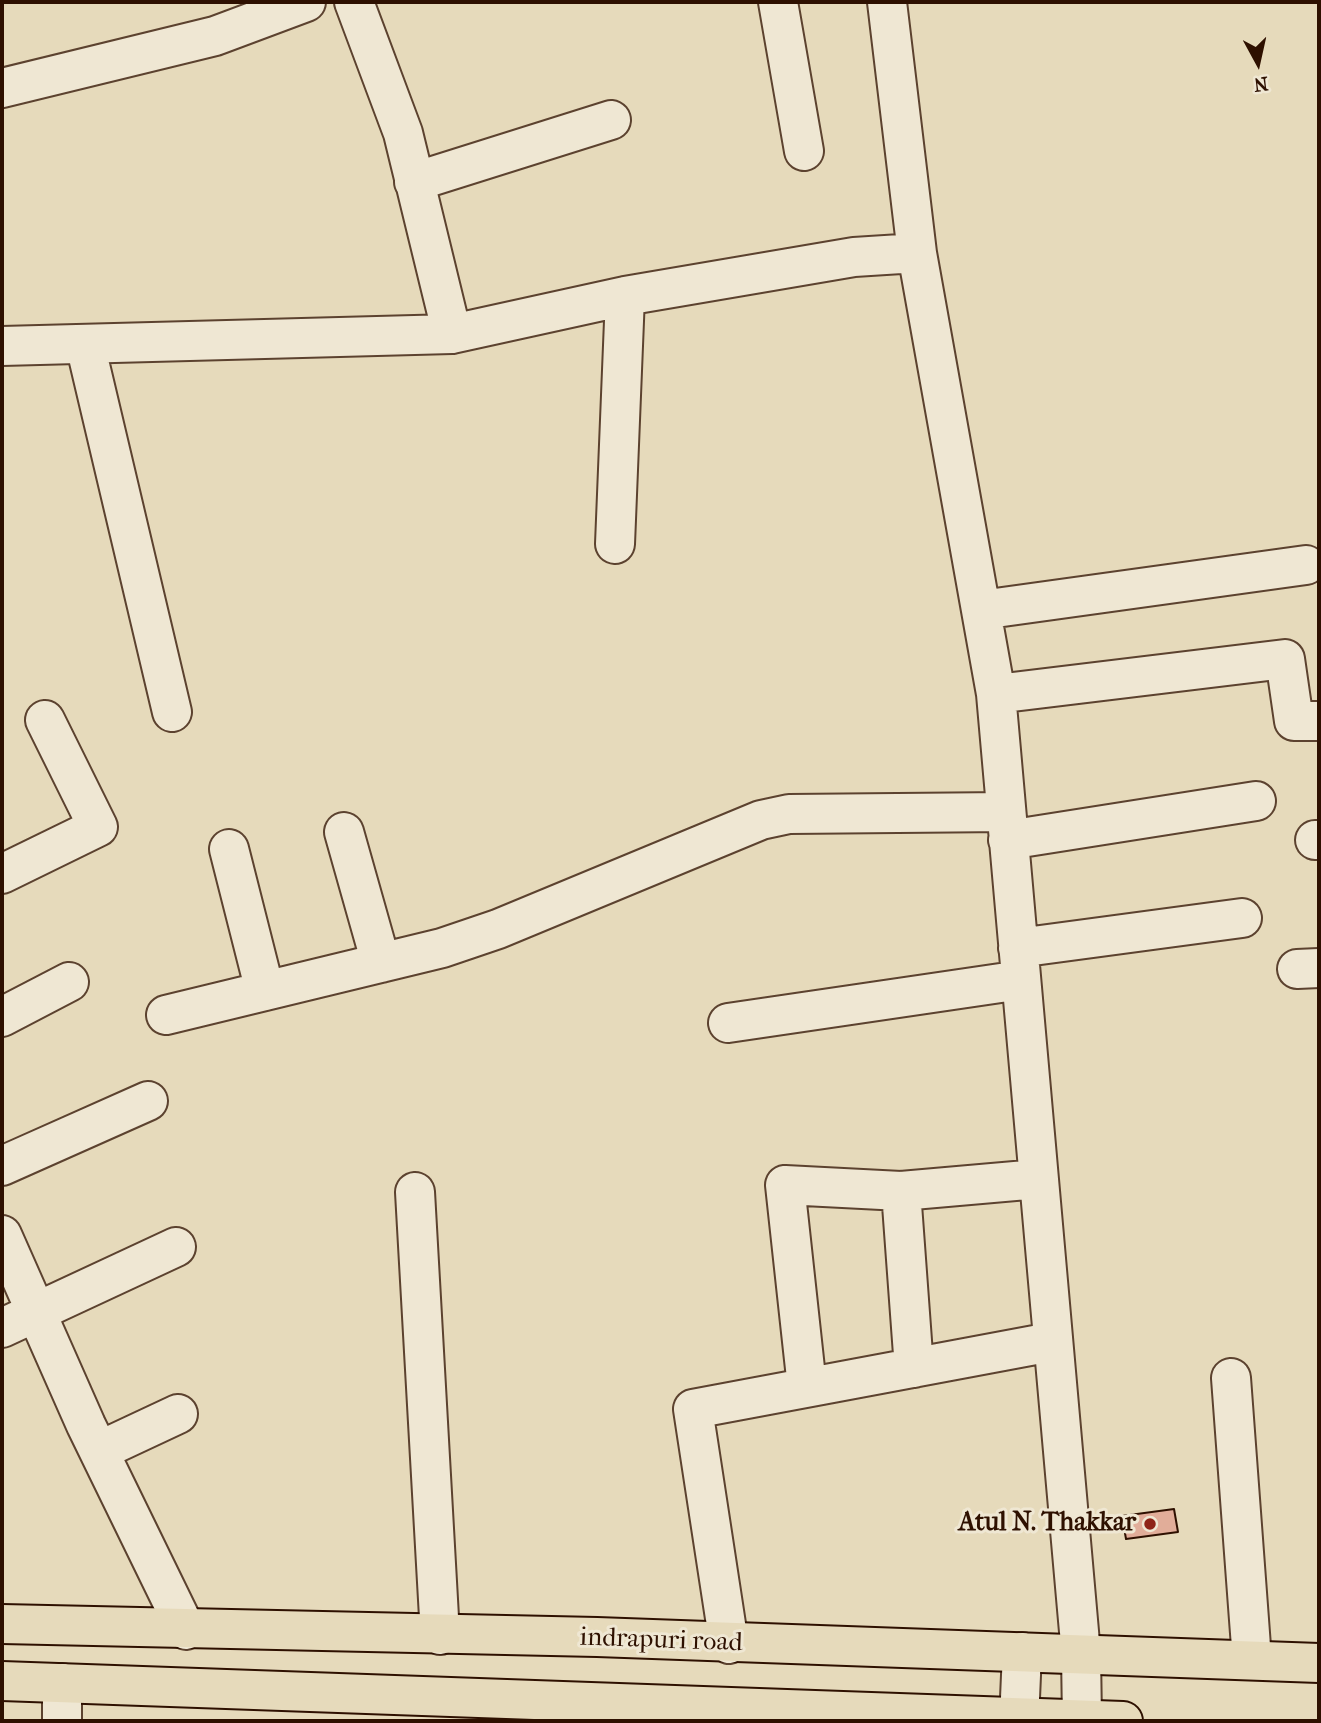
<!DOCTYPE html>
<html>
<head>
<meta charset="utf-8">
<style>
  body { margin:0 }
  #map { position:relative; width:1321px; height:1723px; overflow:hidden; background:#e6dabb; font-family:"IM FELL French Canon",serif }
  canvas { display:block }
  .frame { position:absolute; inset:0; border:4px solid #2e1000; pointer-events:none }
  .north { position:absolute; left:1223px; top:28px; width:70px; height:70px; -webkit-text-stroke:5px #efe7d3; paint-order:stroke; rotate:172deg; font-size:19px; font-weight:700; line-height:28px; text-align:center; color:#2e1000 }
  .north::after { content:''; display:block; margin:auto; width:24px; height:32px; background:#2e1000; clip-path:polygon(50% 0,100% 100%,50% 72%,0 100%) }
</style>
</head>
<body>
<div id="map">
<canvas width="1321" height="1723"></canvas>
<div class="frame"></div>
<div class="north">N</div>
</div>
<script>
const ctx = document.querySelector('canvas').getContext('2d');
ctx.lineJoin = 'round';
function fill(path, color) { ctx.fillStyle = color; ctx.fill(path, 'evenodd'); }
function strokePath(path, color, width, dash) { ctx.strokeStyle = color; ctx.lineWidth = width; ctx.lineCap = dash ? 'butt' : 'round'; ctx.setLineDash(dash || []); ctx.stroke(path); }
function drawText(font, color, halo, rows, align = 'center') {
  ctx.font = font + ' "IM FELL French Canon",serif'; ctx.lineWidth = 6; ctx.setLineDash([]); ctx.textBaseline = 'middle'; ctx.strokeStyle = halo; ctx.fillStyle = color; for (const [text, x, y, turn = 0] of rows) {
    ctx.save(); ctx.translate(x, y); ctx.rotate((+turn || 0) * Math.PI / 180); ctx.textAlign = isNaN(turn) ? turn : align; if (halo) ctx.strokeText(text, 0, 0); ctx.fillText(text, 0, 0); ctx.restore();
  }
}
const building = new Path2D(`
  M1174,1509l4,23 -52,7 -4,-23z`);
const minor = new Path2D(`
  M354,2l49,131 49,201
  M778,2l26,149
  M887,2l30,251 79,441 85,960 1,66
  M2,88l213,-52 91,-34
  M414,182l197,-62
  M85,344l87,368
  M2,346l450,-12 173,-38 229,-39 63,-4
  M615,544l10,-248
  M981,610l325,-45
  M996,694l289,-35 9,62h25
  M344,832l37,131
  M1008,840l248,-39
  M1315,840h4
  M229,849l36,142
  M2,874l96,-47 -53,-107
  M1018,948l224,-30
  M1297,969l22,-1
  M166,1015l276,-67 56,-19 263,-109 28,-6 217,-2
  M2,1017l67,-35
  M728,1023l293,-43
  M2,1166l146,-65
  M415,1192l25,443
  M2,1235l84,190 100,205
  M2,1328l174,-81
  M914,1368l-13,-177 137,-12
  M1231,1378l21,282
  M807,1387l-22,-202 116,6
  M99,1451l79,-37
  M729,1644l-36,-235 358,-67
  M62,1683v38
  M1019,1721l3,-69`);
const major = new Path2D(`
  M2,1624l595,13 722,26
  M2,1681l1121,40`);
const markers = [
  [1150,1524,7,"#8f2418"]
];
const poiNames = [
  ["Atul N. Thakkar",1136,1524]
];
const streetNames = [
  ["indrapuri road",661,1641,2]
];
fill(building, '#e1ad99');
strokePath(building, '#2e1000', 2);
strokePath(minor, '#5c422f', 42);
strokePath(major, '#2e1000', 42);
strokePath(minor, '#efe7d3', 38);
strokePath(major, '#e6dabb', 38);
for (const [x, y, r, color] of markers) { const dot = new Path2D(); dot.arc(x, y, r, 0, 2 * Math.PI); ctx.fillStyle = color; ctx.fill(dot); strokePath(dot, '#efe7d3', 2.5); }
drawText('bold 26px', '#2e1000', '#efe7d3', poiNames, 'right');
drawText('26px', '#2e1000', '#efe7d3', streetNames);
</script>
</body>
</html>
